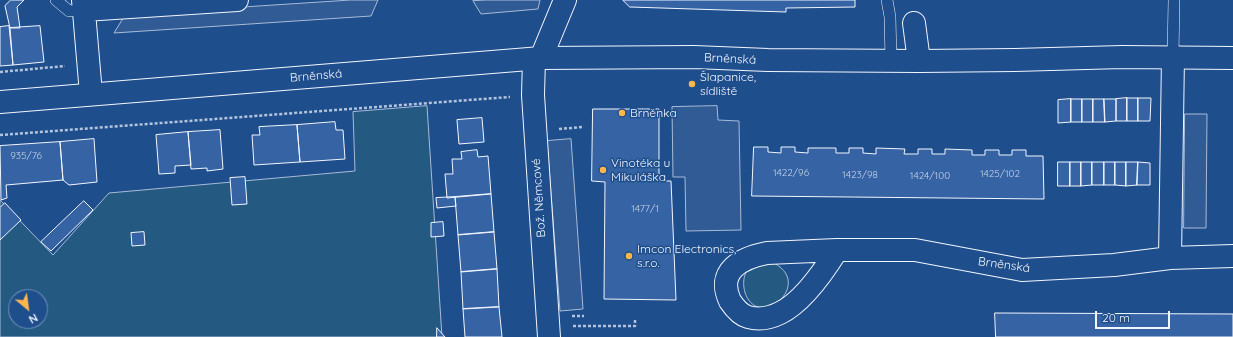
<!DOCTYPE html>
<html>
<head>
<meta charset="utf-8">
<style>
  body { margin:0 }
  #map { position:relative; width:1233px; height:337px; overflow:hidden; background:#1f4e8c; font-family:Quicksand,sans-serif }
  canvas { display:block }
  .north { position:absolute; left:8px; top:289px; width:40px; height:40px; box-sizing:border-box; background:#1f4e8c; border:1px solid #7391ba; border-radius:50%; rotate:151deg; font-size:11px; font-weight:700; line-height:16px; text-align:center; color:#f2f6ff }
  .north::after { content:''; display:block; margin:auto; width:14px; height:18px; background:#ffb74d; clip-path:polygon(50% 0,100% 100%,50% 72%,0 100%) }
  .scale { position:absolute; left:1095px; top:311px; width:75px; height:18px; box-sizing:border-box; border:2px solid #f2f6ff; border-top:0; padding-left:5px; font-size:12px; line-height:14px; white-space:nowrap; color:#f2f6ff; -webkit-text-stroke:3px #1f4e8c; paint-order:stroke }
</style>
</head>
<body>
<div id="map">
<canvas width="1233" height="337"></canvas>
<div class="north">N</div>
<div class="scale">20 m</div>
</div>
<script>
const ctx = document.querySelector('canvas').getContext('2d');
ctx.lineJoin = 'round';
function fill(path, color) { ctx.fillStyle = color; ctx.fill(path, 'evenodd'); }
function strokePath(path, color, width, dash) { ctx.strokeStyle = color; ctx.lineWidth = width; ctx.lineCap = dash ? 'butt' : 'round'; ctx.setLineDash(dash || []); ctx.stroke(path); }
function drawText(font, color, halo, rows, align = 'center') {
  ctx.font = font + ' Quicksand,sans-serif'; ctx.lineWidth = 3; ctx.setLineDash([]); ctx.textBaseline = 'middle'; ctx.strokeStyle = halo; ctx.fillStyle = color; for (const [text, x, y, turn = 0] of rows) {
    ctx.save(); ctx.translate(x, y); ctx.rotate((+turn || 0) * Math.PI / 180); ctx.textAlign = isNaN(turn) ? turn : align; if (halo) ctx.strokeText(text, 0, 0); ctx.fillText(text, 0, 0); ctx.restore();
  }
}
const green = new Path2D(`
  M427,106l15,231h-442v-137l53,55 56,-62 246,-22 -2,-59zM16,297h24v24h-24z
  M774,263c38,20 -9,63 -26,36 -6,-9 -7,-28 5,-33 6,-3 15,-2 21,-3z`);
const parking = new Path2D(`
  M351,0h27l-7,16 -257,17 11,-18z
  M487,0h53l-2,9 -57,5 -8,-13z
  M717,106l1,14 21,1 2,109 -55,1 -1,-54h-12l-1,-70z
  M1185,114h22l-1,114h-22z
  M571,139l12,170 -23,2 -13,-170z`);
const building = new Path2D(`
  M11,0h13l-7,7 3,21h-10l-5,-22z
  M623,0h232v7l-69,1v4l-156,-5z
  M9,26l4,39 -13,1v-39z
  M40,26l4,36 -31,3 -3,-37z
  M1127,98h11v23h-11z
  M1127,98v23h-11v-22z
  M1138,98h13l-1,23h-12z
  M1071,99v23l-13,1v-23z
  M1071,99h11v23h-11z
  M1082,99h11v23h-11z
  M1093,99h11l1,23h-12z
  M1104,99h12v22l-11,1z
  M593,109h66v72h12l5,119 -72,-1 1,-117 -13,-1z
  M482,118l2,24 -25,2 -2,-24z
  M335,122l1,8h7l2,29 -45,3 -3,-37z
  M297,125l3,37 -46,3 -2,-30h8l-1,-8z
  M220,130l3,39 -16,2v-3l-16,1 -3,-37z
  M188,132l3,33 -16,1v7l-16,1 -3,-39z
  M94,139l3,43 -28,3 -6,-5 -3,-38z
  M60,142l3,38 -57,5 1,13 -6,2 -1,-54z
  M754,147h14v5l13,1v-6h14v5l13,1v-5h28v5h13v-5h14v5l13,1v-6l29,1 -1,5h14v-5h14v5h13v-5l27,1v5h13v-5h14v5h13v-5h14v6h17l1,43 -292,-3z
  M477,150l1,7 10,-1 3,38 -44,4 -2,-24h8l-1,-15h10l-1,-7z
  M1058,162h12v24h-12z
  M1070,162h11v24h-11z
  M1081,162h11v23l-11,1z
  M1092,162h12v23h-12z
  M1104,162h11v23h-11z
  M1115,162h11v24l-11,-1z
  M1126,162h12l-1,23 -11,1z
  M1138,162l12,1v22h-13z
  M245,177l2,27 -15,1 -2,-27z
  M491,194l3,38 -36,3 -3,-38z
  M455,197l1,9 -19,2 -1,-10z
  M84,201l9,9 -42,41 -10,-9z
  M5,203l16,17 -21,20v-32z
  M443,222l1,14 -13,1v-14z
  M144,232l1,13 -13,1 -1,-13z
  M494,232l3,37 -36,3 -3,-37z
  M497,269l2,38 -36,2 -2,-37z
  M499,307l3,30h-37l-2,-28z
  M995,313l238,1v23h-237z
  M437,328l8,9h-8z`);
const path = new Path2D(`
  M0,72l65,-6
  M559,129l24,-2
  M0,135l510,-38
  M572,316h12
  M573,326h62v-8`);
const lane = new Path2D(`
  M56,0l13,11 15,-1
  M887,0l3,17 1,44
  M1173,56l1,-56`);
const street = new Path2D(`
  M83,0l8,94
  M84,10l153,-10
  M1173,56l-3,202 63,-2
  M541,58l24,-58
  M534,59l-1,36 16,242
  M837,250c-13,21 -34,52 -57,63 -10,5 -21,7 -32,4 -7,-2 -14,-10 -18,-16 -14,-30 11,-43 37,-48l70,-3h78l107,20 92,-5 56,-7`);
const secondary = new Path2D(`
  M914,23l5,38
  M0,102l541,-44 153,-1 74,3 151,1 96,-1 107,-3 111,1`);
const markers = [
  [692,84,4,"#ffb74d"],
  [622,113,4,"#ffb74d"],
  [603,170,4,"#ffb74d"],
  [629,256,4,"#ffb74d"]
];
const numberNames = [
  ["935/76",26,156],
  ["1422/96",791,173],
  ["1425/102",1000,174],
  ["1423/98",860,175],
  ["1424/100",930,176],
  ["1477/1",645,209]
];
const streetNames = [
  ["Brněnská",730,59,3],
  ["Brněnská",316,76,-5],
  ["Bož. Němcové",539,198,-94],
  ["Brněnská",1004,265,8]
];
const poiNames = [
  ["Šlapanice,",700,77],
  ["sídliště",700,91],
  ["Brněnka",630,113],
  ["Vinotéka u",611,163],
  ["Mikuláška",611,177],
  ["Imcon Electronics,",637,249],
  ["s.r.o.",637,263]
];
fill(green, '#245a82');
strokePath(green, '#a8bbd7', 1);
fill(parking, '#305b95');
strokePath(parking, '#a8bbd7', 1);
fill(building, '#3563a3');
strokePath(building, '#f2f6ff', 1);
strokePath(lane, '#f2f6ff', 12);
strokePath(street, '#f2f6ff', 24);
strokePath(secondary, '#f2f6ff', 24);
strokePath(path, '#b3c4dc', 2.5, [3, 2]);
strokePath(lane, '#1f4e8c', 11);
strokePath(street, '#1f4e8c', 22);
strokePath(secondary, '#1f4e8c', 22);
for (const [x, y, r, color] of markers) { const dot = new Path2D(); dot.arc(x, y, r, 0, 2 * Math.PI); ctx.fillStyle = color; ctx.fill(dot); strokePath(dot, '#1f4e8c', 1.5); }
drawText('10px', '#c3d1e8', null, numberNames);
drawText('12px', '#f2f6ff', '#1f4e8c', streetNames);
drawText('12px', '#f2f6ff', '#1f4e8c', poiNames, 'left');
</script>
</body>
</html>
